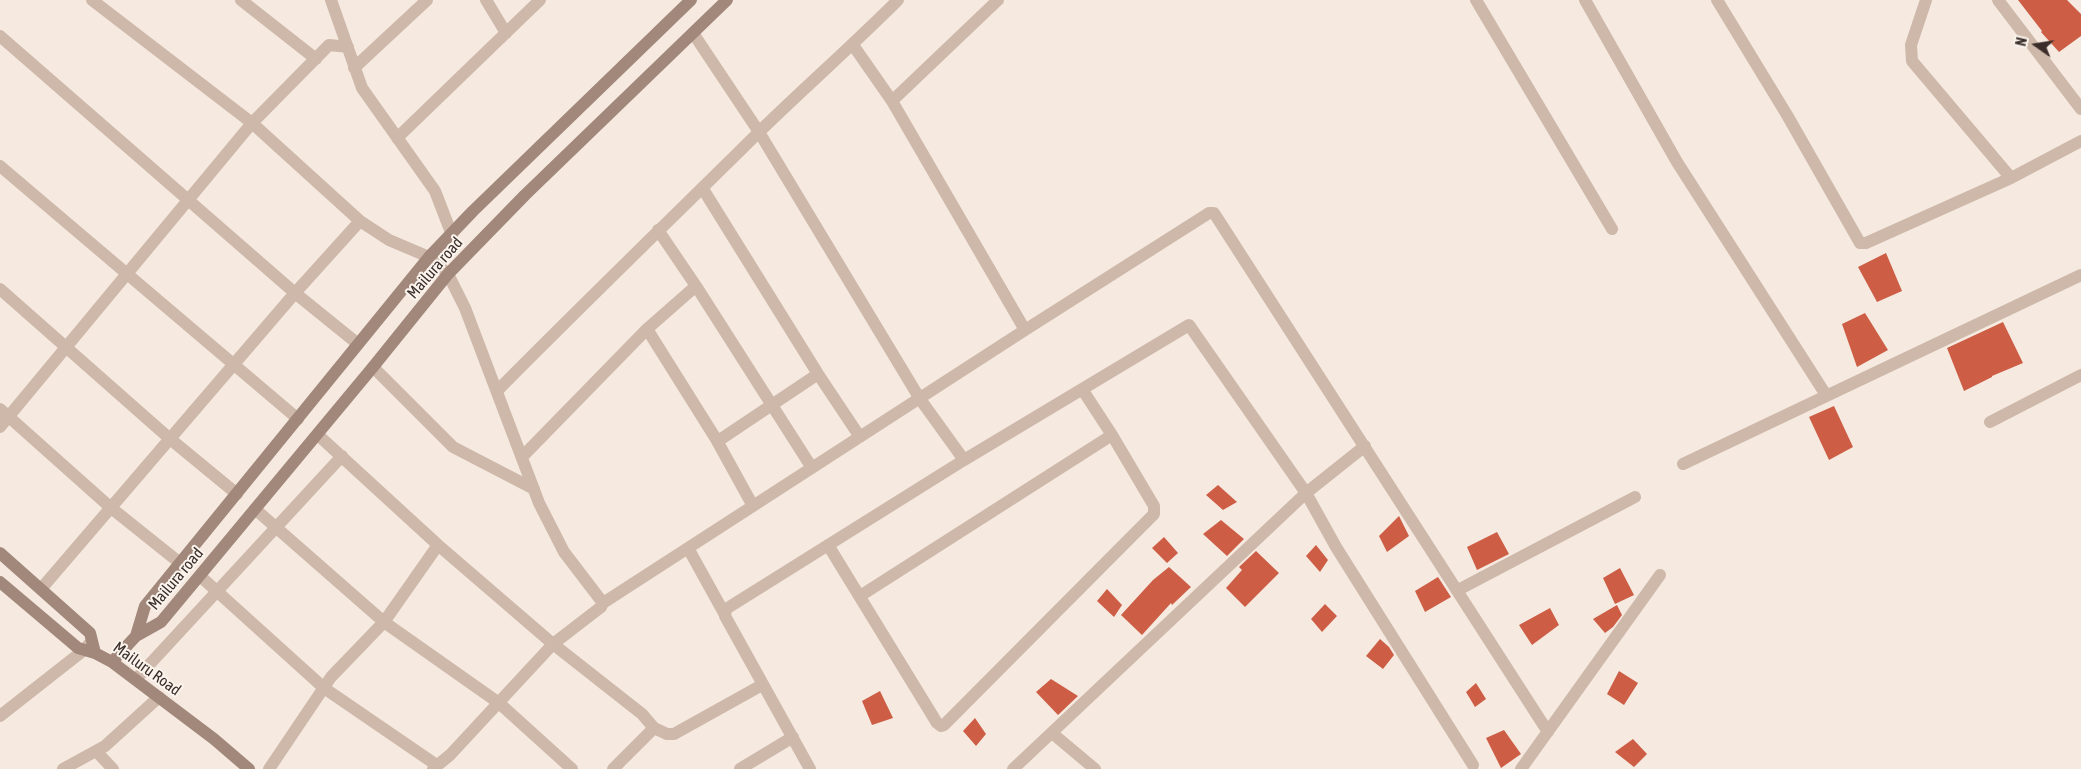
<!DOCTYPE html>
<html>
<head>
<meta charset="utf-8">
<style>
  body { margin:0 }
  #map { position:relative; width:2081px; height:769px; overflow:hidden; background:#f5e9e0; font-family:"Asap Condensed",sans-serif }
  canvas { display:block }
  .north { position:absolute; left:2011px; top:20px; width:50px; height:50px; -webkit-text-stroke:4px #fbf4ed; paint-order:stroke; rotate:283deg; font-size:14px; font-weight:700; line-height:20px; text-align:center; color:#3b2e2a }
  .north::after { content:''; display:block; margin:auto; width:18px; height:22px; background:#3b2e2a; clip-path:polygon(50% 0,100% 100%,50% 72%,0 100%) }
</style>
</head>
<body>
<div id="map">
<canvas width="2081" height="769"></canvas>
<div class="north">N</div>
</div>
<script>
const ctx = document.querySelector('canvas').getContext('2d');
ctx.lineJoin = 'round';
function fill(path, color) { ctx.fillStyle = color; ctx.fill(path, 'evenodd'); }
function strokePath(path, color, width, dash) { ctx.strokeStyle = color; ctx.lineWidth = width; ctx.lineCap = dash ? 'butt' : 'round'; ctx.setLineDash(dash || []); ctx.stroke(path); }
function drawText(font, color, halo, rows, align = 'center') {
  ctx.font = font + ' "Asap Condensed",sans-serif'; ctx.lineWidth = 4; ctx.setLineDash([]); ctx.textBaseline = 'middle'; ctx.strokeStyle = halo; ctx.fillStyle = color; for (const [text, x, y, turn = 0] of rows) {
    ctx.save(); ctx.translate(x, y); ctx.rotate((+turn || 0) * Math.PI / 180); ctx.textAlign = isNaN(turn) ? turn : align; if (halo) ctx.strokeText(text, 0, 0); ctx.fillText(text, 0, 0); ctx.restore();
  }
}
const building = new Path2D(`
  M2018,0h49l14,14v22l-22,16 -18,-20 1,-1z
  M1886,253l16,38 -25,11 -19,-35z
  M1865,313l23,37 -31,17 -15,-43z
  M2003,322l20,41 -31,13v1l-28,14 -17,-43z
  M1834,406l19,41 -24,13 -20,-43z
  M1218,485l19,17 -14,8 -17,-15z
  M1399,516l10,20 -22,16 -8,-16z
  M1221,520l23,19 -17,17 -24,-22z
  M1497,532l12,22 -32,16 -10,-23z
  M1164,537l14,16 -11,10 -15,-15z
  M1316,545l12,15 -8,12 -14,-16z
  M1256,551l23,22 -34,34 -19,-19 16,-18 -3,-3z
  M1169,567l22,20 -19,18 -1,-2 -29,32 -21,-20 32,-35z
  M1620,568l14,27 -19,9 -12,-26z
  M1438,577l13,20 -26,15 -10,-21z
  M1107,589l15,16 -8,12 -17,-16z
  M1325,604l12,12 -15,16 -11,-13z
  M1617,605l5,10 -9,12 -8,6 -12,-14z
  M1550,608l9,17 -27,20 -13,-20z
  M1380,639l9,8 5,8 -11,14 -17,-13z
  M1619,671l19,12 -14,22 -17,-11z
  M1051,679l27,17 -20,19 -22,-23z
  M1476,683l10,16 -11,8 -9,-15z
  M880,691l13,27 -21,7 -10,-24z
  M975,718l11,16 -10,12 -13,-15z
  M1504,730l17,24 -20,14 -15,-30z
  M1633,739l14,15 -13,13 -19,-15z`);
const street = new Path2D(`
  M92,0l160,123 108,98 29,19 40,17 19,17 17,34 74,195 25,49 39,51 -2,4 -48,37 -103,111 -17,14
  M241,0l75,59
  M331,0l31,88 73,103 17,44
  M486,0l20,33
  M1476,0l136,229
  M1585,0l92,162 149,233
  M1717,0l70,115 73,128h6l145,-65 70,-37
  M1926,0l-15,45 1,16 99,117
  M1998,0l83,109
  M693,33l66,99 161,267 44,61 225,-135 117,168 30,54 137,218
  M0,36l295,257 63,51
  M853,45l39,56 133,229
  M354,68l73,-68
  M892,101l106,-101
  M397,138l143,-138
  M0,166l298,253
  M703,189l115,185 42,63
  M696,286l116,182
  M0,289l169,149 68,56
  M647,329l69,110h5l97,-65
  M373,367l80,80 81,42
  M497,391c86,-87 174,-172 261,-258 46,-45 94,-87 140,-133
  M0,409l110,98 70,56
  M1990,422l91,-47
  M0,427l252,-304 77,-78 19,2
  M318,435l120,110 115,99 89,70 12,14 -41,41
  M716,439l37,67
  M522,457l125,-128 49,-43 -38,-56
  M1683,464l398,-189
  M255,509l129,113 115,81 73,66
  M828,545l109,178 4,3 3,-1 210,-211v-8l-42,-71 -30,-46
  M688,548l36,65
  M200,576l124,112 111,76v5
  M41,589l254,-296 65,-72
  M1458,590l177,-93
  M860,596l252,-161
  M603,603l422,-273 184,-117h5l334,519
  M136,679l206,-223
  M0,716l84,-66 5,-6
  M654,728l13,6h7l88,-49
  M1052,733l43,36
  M96,751l17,18
  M63,769l42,-23 54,-49
  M269,769l62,-92 53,-55 54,-77
  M740,769l53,-32
  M810,769l-85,-153 1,-7 238,-149
  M1013,769l293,-276 59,-47
  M1521,769l139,-194`);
const secondary = new Path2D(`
  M0,553l90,80 5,20
  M0,582l78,66 17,5 17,9 102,77 35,30
  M136,636l9,-30 284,-349 44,-46 218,-211
  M112,662l24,-26 25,-14 212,-255 75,-93 77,-79 202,-195`);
const streetNames = [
  ["Mailura road",435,268,-49],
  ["Mailura road",176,579,-50],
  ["Mailuru Road",147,669,36]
];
fill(building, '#cd5e45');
strokePath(street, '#ceb8aa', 12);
strokePath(secondary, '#a2877b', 12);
drawText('16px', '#3b2e2a', '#fbf4ed', streetNames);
</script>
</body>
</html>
